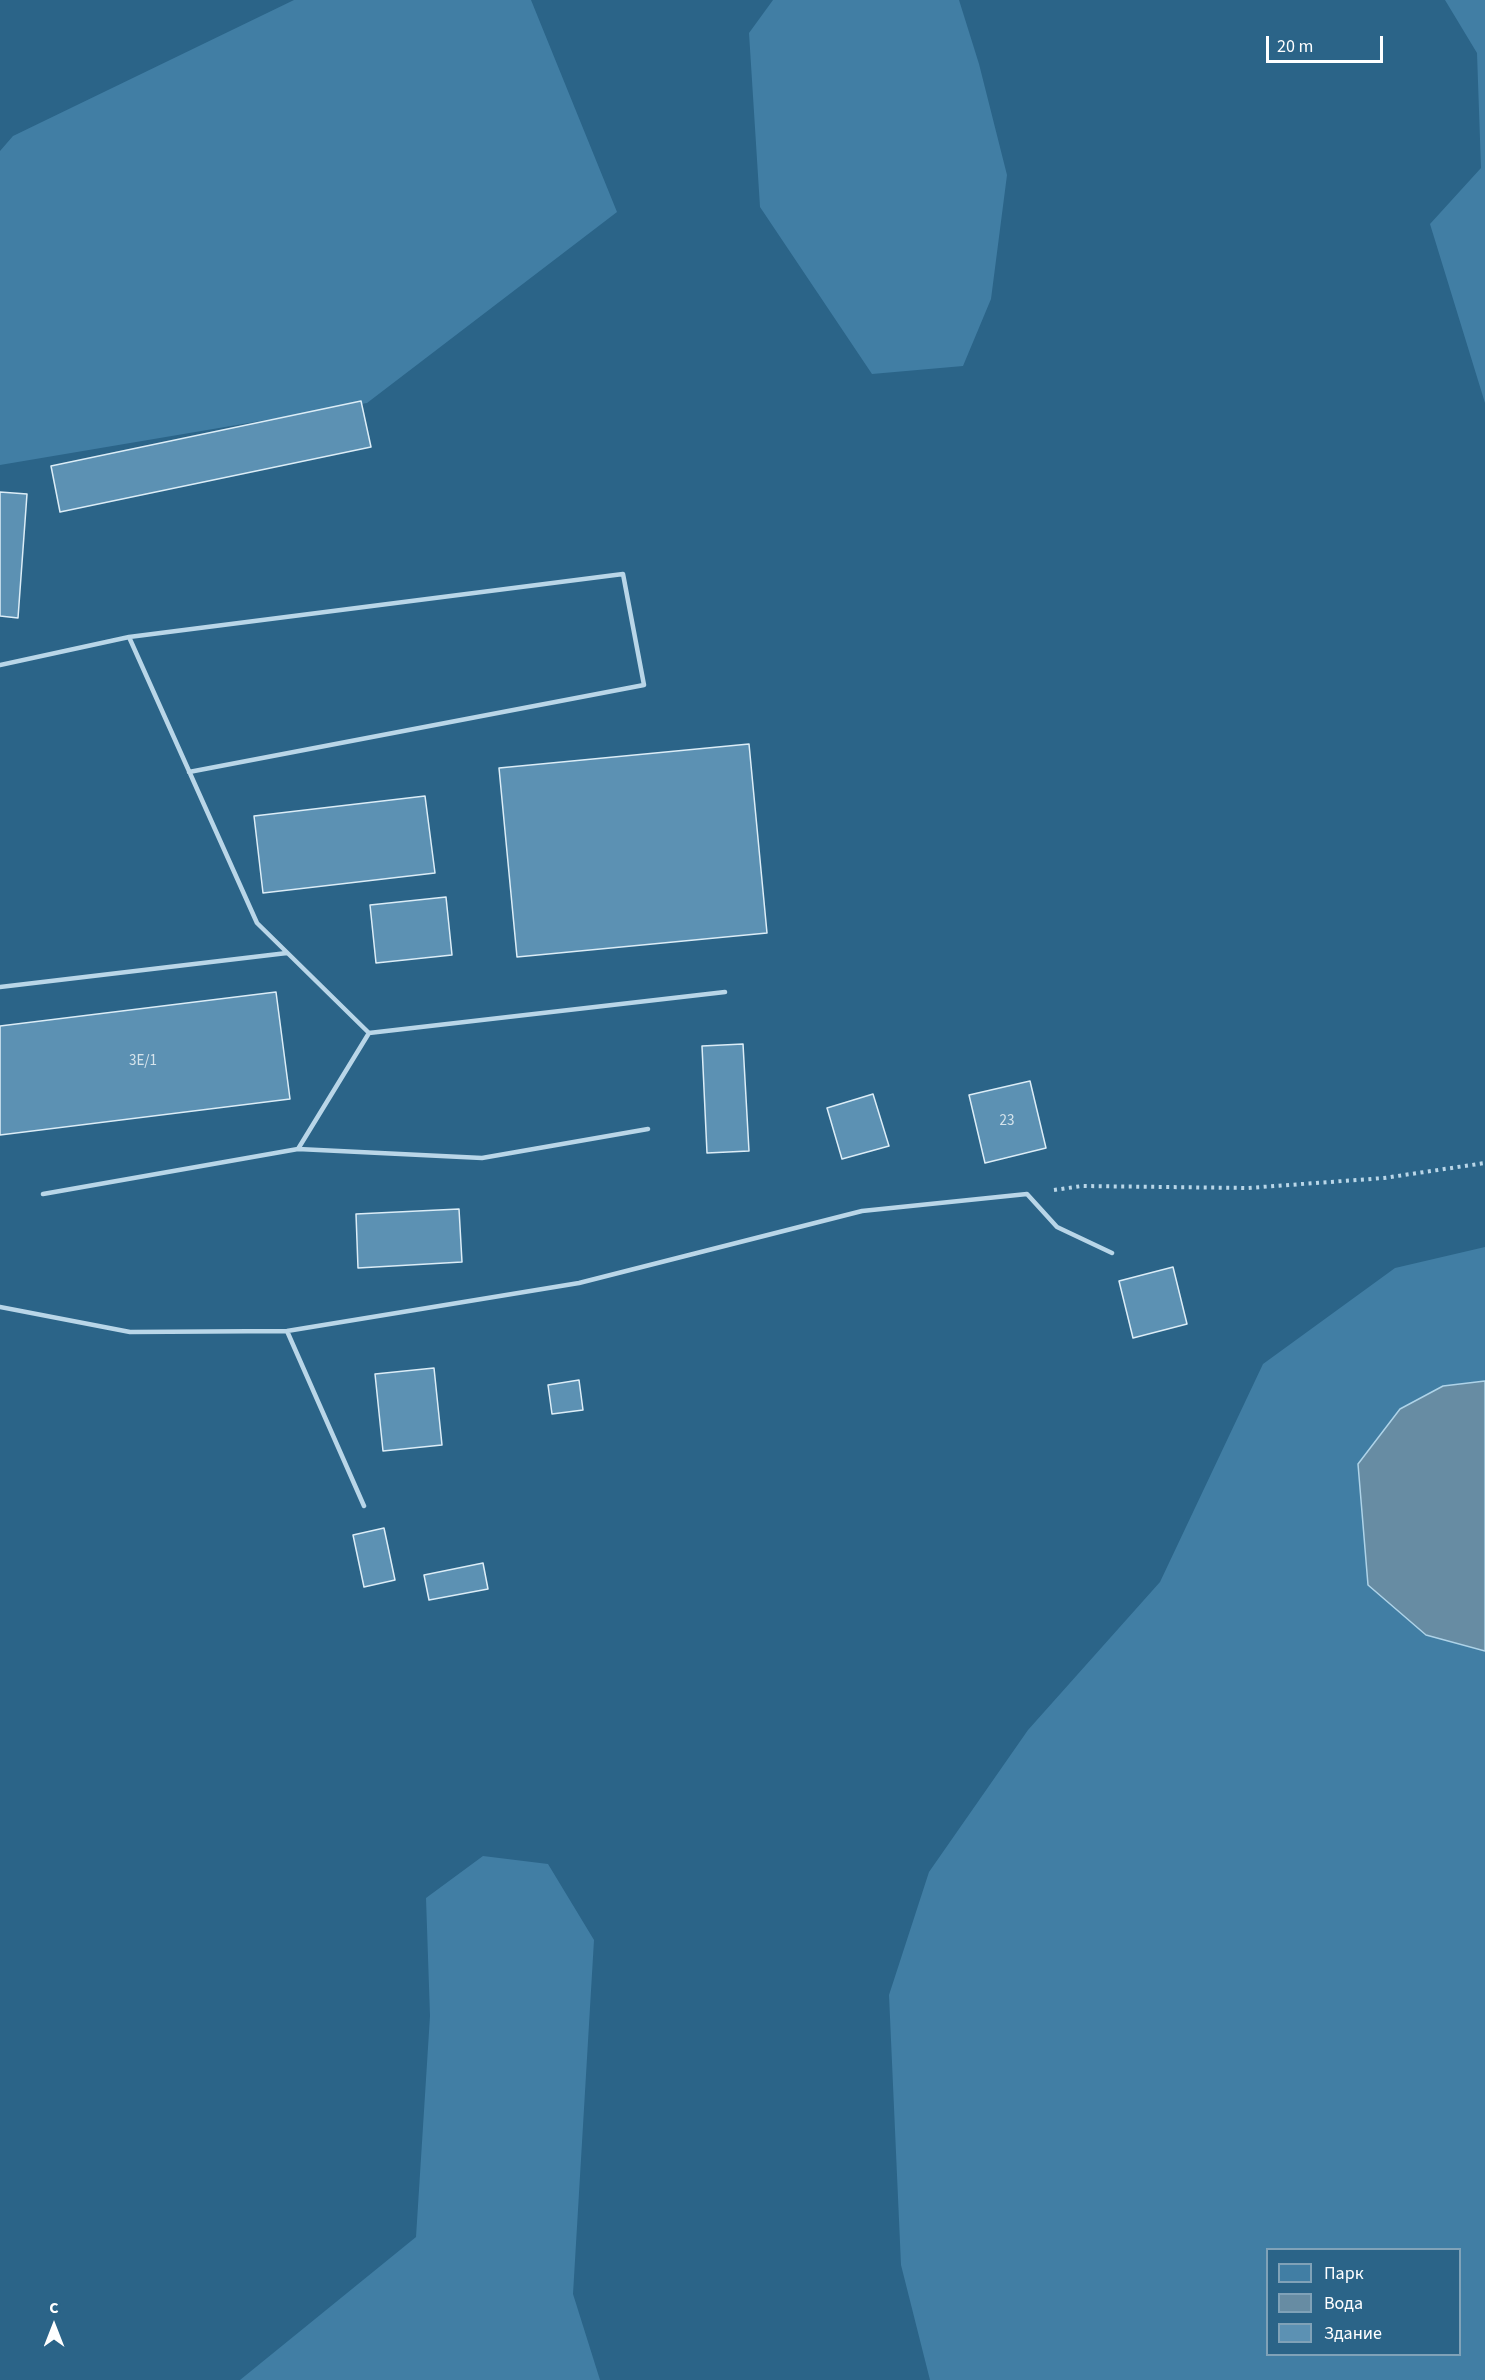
<!DOCTYPE html>
<html>
<head>
<meta charset="utf-8">
<style>
  body { margin:0 }
  #map { position:relative; width:1485px; height:2380px; overflow:hidden; background:#2b6488; font-family:"Source Sans 3",sans-serif }
  canvas { display:block }
  .legend { position:absolute; left:1266px; top:2248px; width:195px; height:108px; box-sizing:border-box; background:#2b6488; border:2px solid #80a2b8; margin:0; padding:8px 10px; list-style:none; font-size:18px; color:#fff }
  .legend li { display:flex; align-items:center; gap:12px; height:30px }
  .legend b { width:30px; border:2px solid #80a2b8 }
  .north { position:absolute; left:24px; top:2296px; width:60px; height:60px; -webkit-text-stroke:4px #2b6488; paint-order:stroke; rotate:0deg; font-size:16px; font-weight:700; line-height:24px; text-align:center; color:#fff }
  .north::after { content:''; display:block; margin:auto; width:21px; height:27px; background:#fff; clip-path:polygon(50% 0,100% 100%,50% 72%,0 100%) }
  .scale { position:absolute; left:1266px; top:36px; width:117px; height:27px; box-sizing:border-box; border:3px solid #fff; border-top:0; padding-left:8px; font-size:18px; line-height:21px; white-space:nowrap; color:#fff; -webkit-text-stroke:4px #2b6488; paint-order:stroke }
</style>
</head>
<body>
<div id="map">
<canvas width="1485" height="2380"></canvas>
<ul class="legend">
<li><b style="height:16px;background:#417ea4"></b>Парк</li>
<li><b style="height:16px;background:#678ca3"></b>Вода</li>
<li><b style="height:16px;background:#5c91b3"></b>Здание</li>
</ul>
<div class="north">С</div>
<div class="scale">20 m</div>
</div>
<script>
const ctx = document.querySelector('canvas').getContext('2d');
ctx.lineJoin = 'round';
function fill(path, color) { ctx.fillStyle = color; ctx.fill(path, 'evenodd'); }
function strokePath(path, color, width, dash) { ctx.strokeStyle = color; ctx.lineWidth = width; ctx.lineCap = dash ? 'butt' : 'round'; ctx.setLineDash(dash || []); ctx.stroke(path); }
function drawText(font, color, halo, rows, align = 'center') {
  ctx.font = font + ' "Source Sans 3",sans-serif'; ctx.lineWidth = 5; ctx.setLineDash([]); ctx.textBaseline = 'middle'; ctx.strokeStyle = halo; ctx.fillStyle = color; for (const [text, x, y, turn = 0] of rows) {
    ctx.save(); ctx.translate(x, y); ctx.rotate((+turn || 0) * Math.PI / 180); ctx.textAlign = isNaN(turn) ? turn : align; if (halo) ctx.strokeText(text, 0, 0); ctx.fillText(text, 0, 0); ctx.restore();
  }
}
const green = new Path2D(`
  M294,0h237l86,212 -250,191 -367,62v-314l13,-15z
  M773,0h186l20,64 28,111 -16,124 -28,67 -91,8 -112,-167 -11,-174z
  M1445,0h40v403l-55,-179 51,-56 -4,-115z
  M1485,1247v1133h-555l-29,-115 -12,-270 40,-123 99,-142 132,-148 103,-218 132,-96zM1268,2250h192v104h-192z
  M483,1856l65,8 46,76 -21,354 27,86h-360l176,-143 14,-221 -4,-118z`);
const water = new Path2D(`
  M1485,1381v270l-59,-16 -58,-50 -10,-121 42,-55 43,-23z`);
const building = new Path2D(`
  M361,401l10,46 -311,65 -9,-46z
  M0,492l27,2 -9,124 -18,-2z
  M749,744l18,189 -250,24 -18,-189z
  M425,796l10,77 -172,20 -9,-77z
  M446,897l6,58 -76,8 -6,-58z
  M276,992l14,107 -290,36v-109z
  M743,1044l6,107 -42,2 -5,-107z
  M1030,1081l16,67 -61,15 -16,-68z
  M873,1094l16,52 -47,13 -15,-51z
  M459,1209l3,53 -104,6 -2,-54z
  M1173,1267l14,57 -54,14 -14,-57z
  M434,1368l8,77 -59,6 -8,-77z
  M579,1380l4,30 -31,4 -4,-29z
  M384,1528l11,52 -31,7 -11,-52z
  M483,1563l5,26 -59,11 -5,-25z`);
const path = new Path2D(`
  M1054,1190l28,-4 166,2 136,-10 101,-15`);
const service = new Path2D(`
  M129,637l128,286 112,110
  M0,665l129,-28 494,-63 21,111 -455,87
  M0,987l287,-34
  M298,1149l71,-116 356,-41
  M43,1194l255,-45 184,9 166,-29
  M0,1307l130,25 157,-1 292,-48 283,-72 165,-17 30,33 55,26
  M287,1331l77,175`);
const numberNames = [
  ["3Е/1",143,1062],
  ["23",1007,1122]
];
fill(green, '#417ea4');
fill(water, '#678ca3');
strokePath(water, '#aed3e8', 1.5);
fill(building, '#5c91b3');
strokePath(building, '#dcedf7', 1.5);
strokePath(path, '#b9d6e8', 4, [3, 4.5]);
strokePath(service, '#b9d6e8', 4.5);
drawText('15px', '#d6e4ec', null, numberNames);
</script>
</body>
</html>
